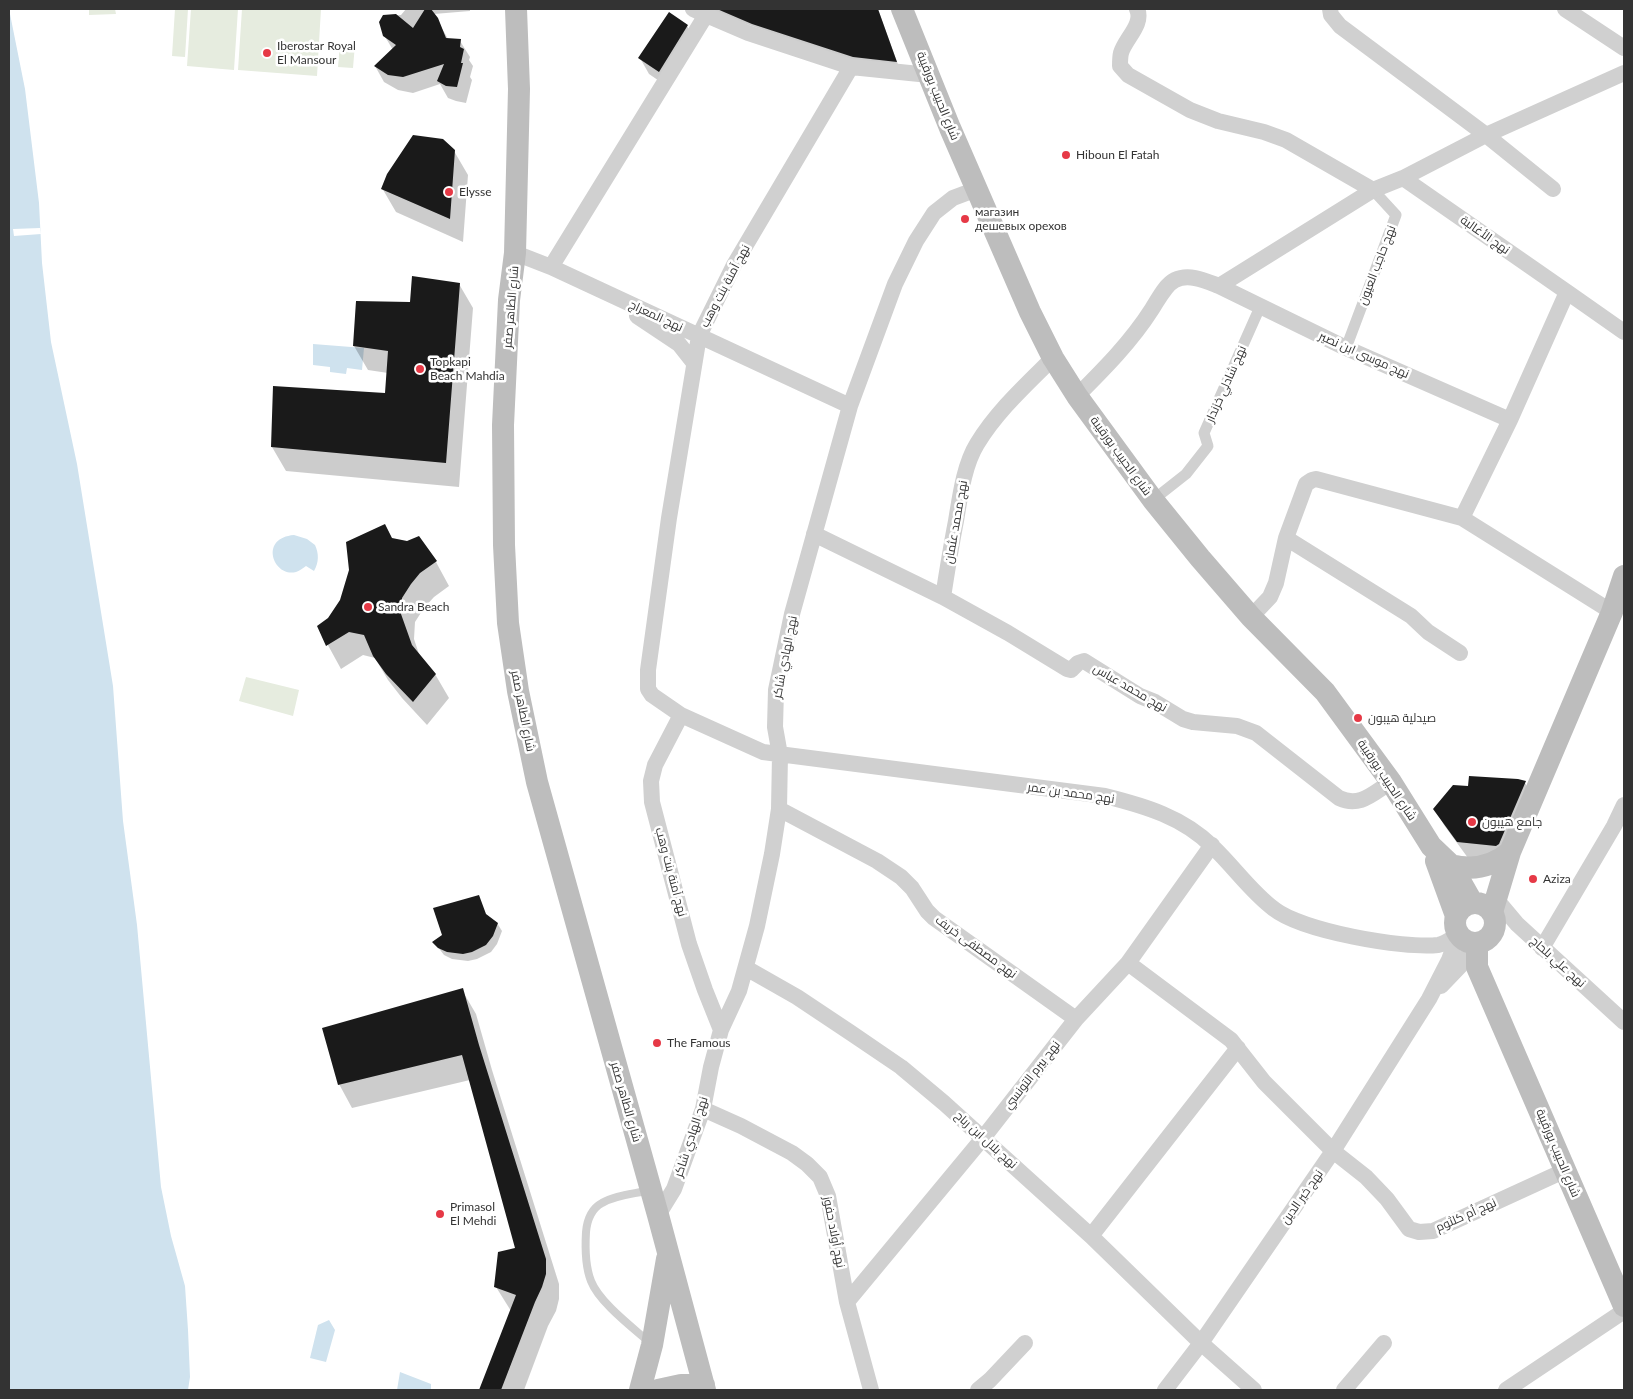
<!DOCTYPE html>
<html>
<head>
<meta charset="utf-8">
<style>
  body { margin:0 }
  #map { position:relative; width:1633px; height:1399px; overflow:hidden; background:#fff; font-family:Lato,sans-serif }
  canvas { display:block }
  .frame { position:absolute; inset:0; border:10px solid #333; pointer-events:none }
</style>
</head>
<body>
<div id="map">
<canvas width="1633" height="1399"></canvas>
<div class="frame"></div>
</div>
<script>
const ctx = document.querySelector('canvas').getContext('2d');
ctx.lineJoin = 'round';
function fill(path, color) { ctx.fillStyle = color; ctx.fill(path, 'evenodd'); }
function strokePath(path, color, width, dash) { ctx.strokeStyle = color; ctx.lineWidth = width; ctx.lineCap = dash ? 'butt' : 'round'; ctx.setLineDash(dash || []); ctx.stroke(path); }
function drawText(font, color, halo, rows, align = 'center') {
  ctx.font = font + ' Lato,Cairo,sans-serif'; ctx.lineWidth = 5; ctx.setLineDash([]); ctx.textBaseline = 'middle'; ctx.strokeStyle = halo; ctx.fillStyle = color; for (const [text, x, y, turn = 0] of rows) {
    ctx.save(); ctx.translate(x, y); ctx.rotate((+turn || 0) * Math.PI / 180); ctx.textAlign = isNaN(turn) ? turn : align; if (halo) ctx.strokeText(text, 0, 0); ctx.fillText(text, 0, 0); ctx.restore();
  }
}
const green = new Path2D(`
  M89,9h26l1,5 -27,1z
  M175,9h13l-3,48 -13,-1z
  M191,9h47l-4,61 -47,-4z
  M242,9h79l-4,67 -79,-6z
  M340,43l15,1 -2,24 -15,-1z
  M246,677l53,13 -6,26 -54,-15z`);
const water = new Path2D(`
  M9,9l16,80 14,114 3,60 9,79 26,122 36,222 10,135 14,104 24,262 10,49 14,50 3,44 2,47 -2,13h-179z
  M313,344l51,4 -2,22 -15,-2 -1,6 -16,-2v-5l-17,-2z
  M294,535l13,4 8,6c4,9 4,17 -1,26l-8,-5c-3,2 -7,5 -10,6 -22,6 -38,-34 -2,-37z
  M329,1320l6,10 -9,32 -16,-4 8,-33z
  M400,1372l31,12v6h-34z`);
const pier = new Path2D(`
  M40,228l1,6 -27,2 -1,-7z`);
const shadow = new Path2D(`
  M406,9h64v2l-36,3 14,25 12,2 10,16 -1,3 4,6 -3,11 2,3 -6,23 -10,-2 -8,-3 -8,-14 -27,9 -15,-3 -14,-8 -9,-16 18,-16 -9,-15v-19l17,-1z
  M705,9h107l18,7 -3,-7h51l22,61 -41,-5z
  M687,26l9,16 -28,45 -19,-13 -9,-16z
  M454,151l14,24 -5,67 -67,-30 -14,-24z
  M459,284l14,24 -14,179 -173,-16 -14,-24 114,-53 2,-21 -20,-3 -14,-24 57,-43z
  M418,537l18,25 13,24 -15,11 -10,11 -9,14 -1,17 6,18 15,17 14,24 -22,27 -25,-27 -14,-18 -13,-22 -12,-3 -22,14 -23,-42 11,-9 64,-78 15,3z
  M1525,783l9,15 -26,62 -40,-2 -24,-33 -9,-16 34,-21z
  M478,896l9,21 10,6 5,8 -5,13 -6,8 -14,7 -9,2 -16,-2 -8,-4 -10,-13 10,-7z
  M462,990l14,24 16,56 67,214v15l-3,12 -8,15 -24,64h-44l31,-79 -15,-24 21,-38 -47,-169 -118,28 -13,-24z`);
const building = new Path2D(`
  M425,9h6l7,9 8,20 15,1 -1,8 4,2 -3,14h2l-6,24 -11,-1 -9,-5 7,-17 -41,13 -15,-2 -14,-9 22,-21 -13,-9 -4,-14 4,-7 13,-1 17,14z
  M717,9h161l19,53 -44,-5 -101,-33z
  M669,12l19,13 -29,47 -21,-14z
  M413,135l30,4 12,11 -5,69 -69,-30 6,-15z
  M412,276l48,7 -14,180 -175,-16 2,-61 112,7 3,-42 -35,-5 3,-45 54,1z
  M385,524l7,14 15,3 12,-5 18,25 -17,12 -9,11 -9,14 -1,16 11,31 24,29 -23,28 -27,-28 -13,-18 -9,-21 -15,-3 -23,14 -9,-20 11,-8 12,-18 9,-30 -3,-28z
  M1469,776l49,3 8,2 -27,63 -3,2 -39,-4 -24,-33 20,-24 15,1z
  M479,895l7,19 12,9 -5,13 -7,9 -14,7 -9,2 -16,-2 -9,-4 -6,-6 10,-7 -9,-27z
  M463,988l16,57 67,214v15l-4,13 -7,15 -34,88h-22l37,-95 -22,-8 4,-35 17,-4 -53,-193 -124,30 -16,-57z`);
const service = new Path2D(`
  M649,1342c-17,-15 -50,-40 -58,-61 -6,-15 -6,-32 -5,-49 1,-11 5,-23 16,-29 13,-8 32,-9 48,-13`);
const pedestrian = new Path2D(`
  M1346,348l50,-133 -23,-25
  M1153,500l33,-26 22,-28 -4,-13 56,-126`);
const minor = new Path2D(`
  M693,9l13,6
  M1137,9c7,15 -12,30 -16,44 -1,4 -1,9 -1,13l8,9 62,35 28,11 46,11 22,8 87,50
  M1330,9l1,6 9,11 146,109 67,54
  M1565,9l59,39
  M929,75l-78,-8 -117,198 -35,71 -30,182 -21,152v19l4,6 29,20 82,37 342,44c40,10 78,21 108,51 21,20 38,45 61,62 28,22 129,40 164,36 7,-1 14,-7 20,-10
  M1403,178l164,114
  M515,253l36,14 299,139
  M551,267l155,-252 42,18 103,34
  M1219,286l127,62 164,72
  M637,316l42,28 15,19
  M1077,396c27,-27 54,-54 75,-87 6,-9 13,-24 23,-29 14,-7 31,1 44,6l154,-96 30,-12 83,-43 138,-62
  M1462,518l48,-98 57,-128 57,40
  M814,534l129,63 65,36 59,36 4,1 7,-7 6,-2 56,35 15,6 28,17 10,3 44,4 19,7 83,65c21,10 34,-5 52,-16
  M1286,538l20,-54 6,-4 4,-1 146,39 150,94
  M943,597c4,-25 8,-51 13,-76 4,-24 8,-56 21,-77 20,-33 49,-59 76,-86
  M1251,617l19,-20 6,-14 10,-45 125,78 17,16 32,21
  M681,715l-26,50 -4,16 1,21 37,142 16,46 16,40
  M779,809l98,52 24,16 11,11 15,23 7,7 142,101
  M1496,899l21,25 107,98
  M1542,948l72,-122 10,-21
  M1128,963l103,77 33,42 69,69 33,26 21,22 22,30 10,3 14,-1 133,-61
  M746,968l51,29 54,36 50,34 43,36 147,133 110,107 53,47
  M1441,986l22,-23 12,-20
  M703,1109l38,17 51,27 15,11 13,13 8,19 19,106 24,88
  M658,1215l16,-26 29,-80 8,-42 10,-37 18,-39 18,-65 15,-72 7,-45 1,-54 -5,-28 1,-37 16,-76 58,-208 45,-122 21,-43 18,-28 19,-15 24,-9
  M1091,1236l147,-188
  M847,1302l136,-164 93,-119 52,-56 84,-118
  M978,1390l12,-10 35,-37
  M1165,1390l36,-47 132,-192 96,-152 20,-39 9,-25
  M1344,1390l40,-47
  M1506,1390l118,-79`);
const secondary = new Path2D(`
  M516,9l3,80 -4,164 -6,47 -6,125 1,120 4,78 10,68 19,91 121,433 47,175
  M902,9l48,119 80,184 23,46 24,38 76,104 47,58 51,59 74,75 66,90 40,64 20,19 21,37
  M1436,861l20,55
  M1451,865c22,6 41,2 59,-13
  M1455 923a20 20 0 1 1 40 0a20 20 0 1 1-40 0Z
  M1492,912l18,-60 102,-240 12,-36
  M1477,943v24l147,339
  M640,1390l12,-45 15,-86
  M658,1390l23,-5h23`);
const markers = [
  [267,53,5,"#e63946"],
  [1066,155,5,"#e63946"],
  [449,192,5,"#e63946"],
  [965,219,5,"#e63946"],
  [420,369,5,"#e63946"],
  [368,607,5,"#e63946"],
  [1358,718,5,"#e63946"],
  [1472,822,5,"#e63946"],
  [1533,879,5,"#e63946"],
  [657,1043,5,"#e63946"],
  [440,1214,5,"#e63946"]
];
const poiNames = [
  ["Iberostar Royal",277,46],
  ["El Mansour",277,60],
  ["Hiboun El Fatah",1076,155],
  ["Elysse",459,192],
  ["магазин",975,212],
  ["дешевых орехов",975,226],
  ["Topkapi",430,362],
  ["Beach Mahdia",430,376],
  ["Sandra Beach",378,607],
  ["صيدلية هيبون",1368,718],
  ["جامع هيبون",1482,822],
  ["Aziza",1543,879],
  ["The Famous",667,1043],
  ["Primasol",450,1207],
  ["El Mehdi",450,1221]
];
const streetNames = [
  ["شارع الحبيب بورقيبة",938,96,68],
  ["نهج الأغالبة",1485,235,35],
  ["نهج حاجب العيون",1377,265,-69],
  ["نهج آمنة بنت وهب",725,286,-62],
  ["شارع الطاهر صفر",511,307,-85],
  ["نهج المعراج",656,316,25],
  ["نهج موسى ابن نصير",1364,355,24],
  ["نهج شادلي خزندار",1226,384,-66],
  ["شارع الحبيب بورقيبة",1121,456,54],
  ["نهج محمد عثمان",956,522,-80],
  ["نهج الهادي شاكر",785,657,-79],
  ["نهج محمد عباس",1130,688,30],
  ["شارع الطاهر صفر",523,711,79],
  ["شارع الحبيب بورقيبة",1387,780,56],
  ["نهج محمد بن عمر",1071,793,8],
  ["نهج آمنة بنت وهب",671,872,75],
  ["نهج مصطفى خريف",976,947,36],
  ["نهج علي بلحاج",1558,962,42],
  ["نهج بيرم التونسي",1032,1075,-52],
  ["شارع الطاهر صفر",626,1102,74],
  ["نهج الهادي شاكر",691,1137,-72],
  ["نهج بلال ابن رباح",986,1140,42],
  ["شارع الحبيب بورقيبة",1558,1153,67],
  ["نهج خير الدين",1302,1197,-55],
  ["نهج أم كلثوم",1466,1215,-24],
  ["نهج أولاد حفوز",834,1232,79]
];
fill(green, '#e6ecdf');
fill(water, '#cfe2ee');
fill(pier, '#fff');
fill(shadow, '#0003');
fill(building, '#1a1a1a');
strokePath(service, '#d0d0d0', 8);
strokePath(pedestrian, '#d0d0d0', 11);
strokePath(minor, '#d0d0d0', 16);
strokePath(secondary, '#bdbdbd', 22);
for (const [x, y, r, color] of markers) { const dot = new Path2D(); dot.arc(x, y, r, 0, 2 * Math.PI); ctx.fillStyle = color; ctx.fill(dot); strokePath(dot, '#fff', 2); }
drawText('12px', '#333', '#fff', poiNames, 'left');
drawText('12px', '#333', '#fff', streetNames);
</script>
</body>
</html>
